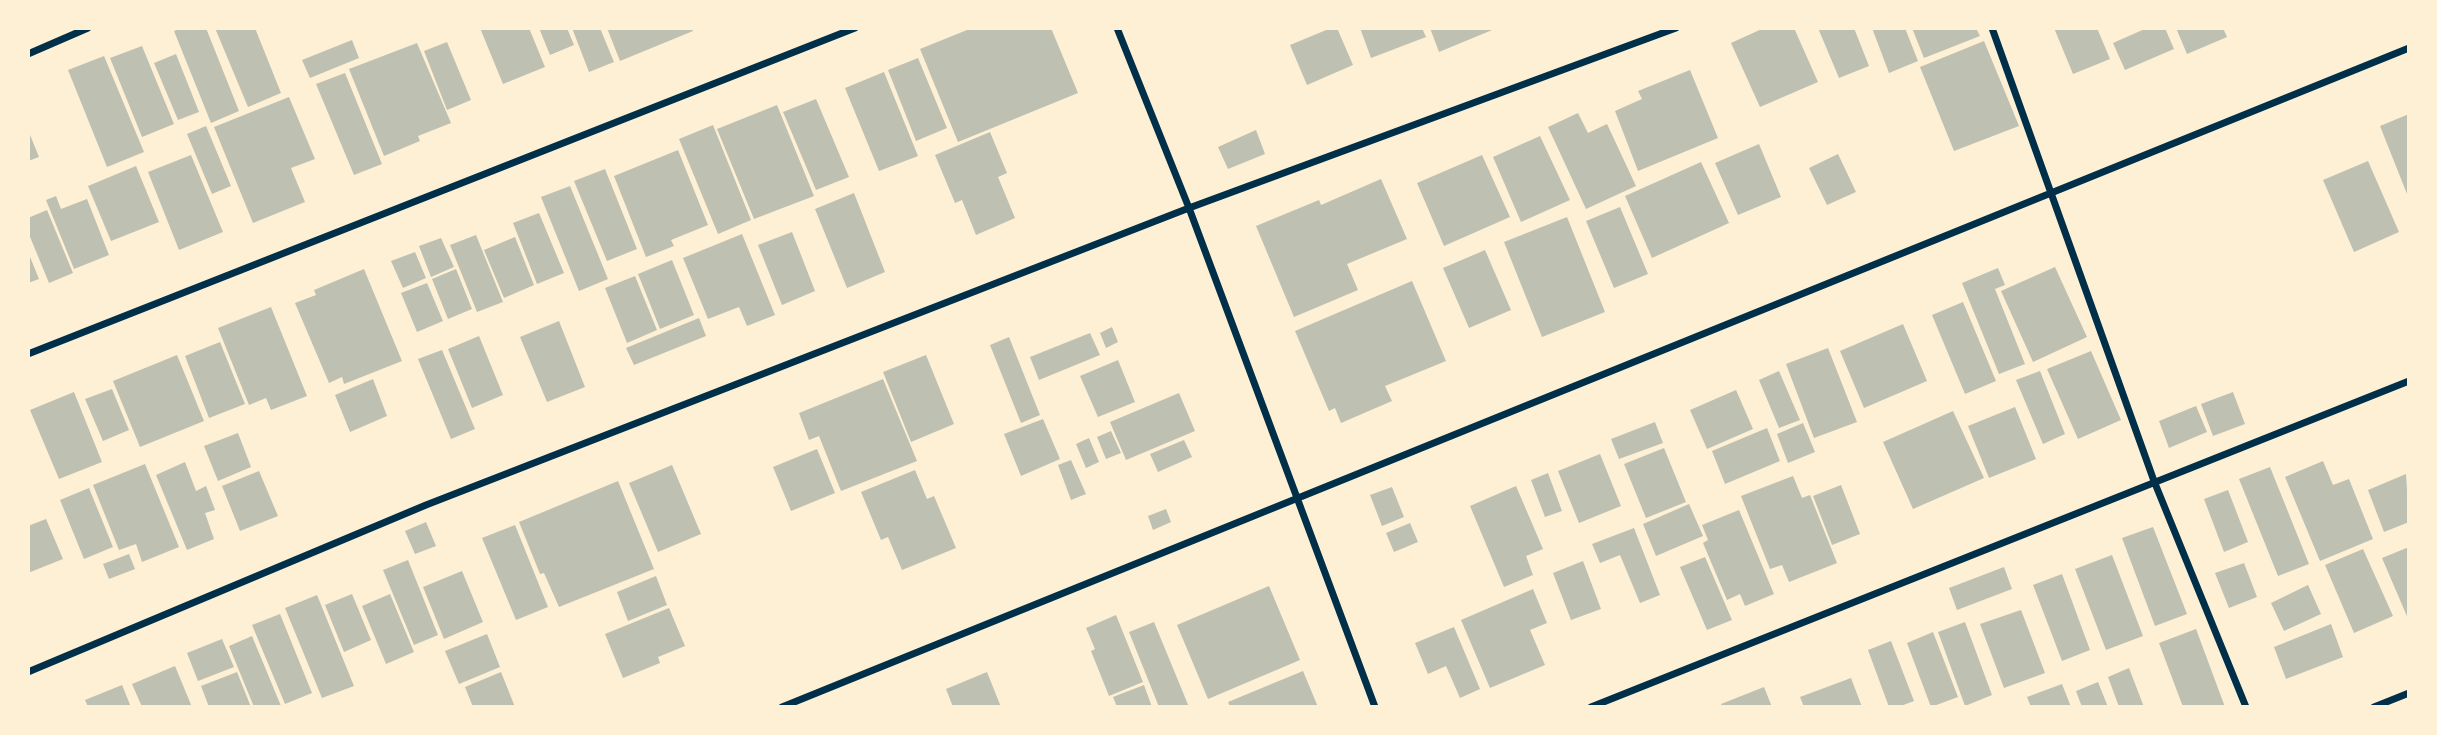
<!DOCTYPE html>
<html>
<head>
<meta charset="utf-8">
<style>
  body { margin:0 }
  #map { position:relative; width:2437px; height:735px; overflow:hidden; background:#fdf0d5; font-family:"Source Serif 4",serif }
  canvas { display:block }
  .frame { position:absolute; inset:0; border:30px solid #fdf0d5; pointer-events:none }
</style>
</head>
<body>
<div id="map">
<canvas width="2437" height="735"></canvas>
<div class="frame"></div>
</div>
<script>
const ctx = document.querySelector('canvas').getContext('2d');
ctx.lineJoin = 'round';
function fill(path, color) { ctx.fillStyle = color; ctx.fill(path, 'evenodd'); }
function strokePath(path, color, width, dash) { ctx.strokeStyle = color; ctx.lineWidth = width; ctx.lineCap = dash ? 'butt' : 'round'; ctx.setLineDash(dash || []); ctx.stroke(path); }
const building = new Path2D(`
  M183,28h23l33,83 -28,12 -37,-92z
  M215,28h40l26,65 -33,14z
  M480,28h49l16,39 -42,17z
  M539,28h28l7,17 -24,10z
  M572,28h28l14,34 -25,10z
  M607,28h85l1,3 -73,30z
  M972,28h79l27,65 -120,49 -38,-93z
  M1331,28h6l16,37 -46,20 -17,-40z
  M1360,28h62l4,9 -55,21z
  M1430,28h67l-58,24z
  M1764,28h30l24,54 -58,25 -29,-64z
  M1818,28h36l15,38 -30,12z
  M1872,28h33l13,33 -29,12z
  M1912,28h64l4,8 -56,22z
  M2054,28h43l13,31 -37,15z
  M2147,28h18l9,21 -49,21 -12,-27z
  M2176,28h47l4,9 -40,17z
  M352,40l7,18 -49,20 -8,-18z
  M1984,41l35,85 -65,25 -34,-84z
  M447,42l24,58 -24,10 -23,-59z
  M417,43l34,80 -33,13 2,5 -36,15 -35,-87z
  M142,46l32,78 -32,13 -32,-79z
  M176,54l23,58 -21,8 -24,-57z
  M104,56l40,96 -37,15 -39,-97z
  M918,58l29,70 -31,13 -28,-71z
  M1690,70l28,68 -80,33 -23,-60 27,-12 -4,-8z
  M884,72l34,84 -39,15 -34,-83z
  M345,73l37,91 -28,11 -38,-91z
  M289,97l26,62 -24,9 14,34 -52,21 -39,-96z
  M816,99l33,78 -33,13 -33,-78z
  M777,105l37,91 -60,23 -37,-90z
  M1578,113l10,20 19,-9 29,62 -50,23 -38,-82z
  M2409,114v85l-29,-73z
  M713,125l38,95 -33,14 -39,-95z
  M206,126l25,60 -19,8 -25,-60z
  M28,130l11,27 -11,4z
  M1256,130l9,24 -37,15 -10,-22z
  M990,132l17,41 -9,4 17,41 -39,17 -14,-35 -7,3 -20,-48z
  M1540,136l30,64 -49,22 -28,-65z
  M1759,144l22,53 -43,18 -23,-52z
  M678,150l30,75 -37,15 3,6 -28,11 -32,-81z
  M1838,154l18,38 -29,13 -18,-37z
  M191,155l32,77 -44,18 -31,-78z
  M1482,155l28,62 -66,29 -27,-63z
  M2368,161l31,71 -45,20 -31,-72z
  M1701,162l28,61 -77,35 -27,-62z
  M136,166l23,56 -48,19 -23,-55z
  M605,169l32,80 -30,12 -33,-80z
  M1381,179l26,60 -60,25 11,26 -64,27 -38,-91 63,-26 2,5z
  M570,186l38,93 -29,12 -38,-94z
  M854,193l31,79 -38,16 -32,-79z
  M56,196l5,13 26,-10 22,56 -35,14 -28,-69z
  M1620,207l28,67 -34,14 -28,-67z
  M47,210l26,63 -24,10 -21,-51v-14z
  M539,213l25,60 -27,11 -24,-61z
  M1567,217l38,95 -63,25 -38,-95z
  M792,232l23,59 -33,14 -24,-60z
  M742,234l33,81 -28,11 -8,-19 -31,12 -25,-61z
  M476,235l27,67 -26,10 -27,-67z
  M515,237l19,48 -30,13 -20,-48z
  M441,238l13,29 -23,10 -12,-31z
  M1485,250l26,60 -42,18 -26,-60z
  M28,252l11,27 -11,4z
  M415,252l11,26 -23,10 -12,-27z
  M672,260l22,55 -34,14 -22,-55z
  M2055,267l32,70 -54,25 -32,-71z
  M1998,268l7,17 -10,4 30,75 -26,10 -37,-91z
  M364,269l38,92 -58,23 -2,-7 -13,6 -34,-80 21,-8 -2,-5z
  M456,269l16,40 -24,10 -16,-40z
  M635,276l22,54 -30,13 -22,-55z
  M1412,281l34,80 -61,25 7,15 -51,22 -6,-15 -6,3 -34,-80z
  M427,283l16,38 -26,11 -16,-39z
  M1963,302l33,79 -31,13 -33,-79z
  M271,307l36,89 -36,14 -5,-12 -17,7 -31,-77z
  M699,318l7,18 -72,29 -8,-17z
  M559,321l26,66 -38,15 -27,-65z
  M1903,324l24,57 -63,27 -24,-57z
  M1112,327l6,15 -12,6 -6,-15z
  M1090,333l10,22 -61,25 -9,-23z
  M479,336l24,59 -31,13 -24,-59z
  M1009,337l31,78 -19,8 -31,-78z
  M220,342l25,62 -36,14 -24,-62z
  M1828,348l29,74 -43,16 -28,-74z
  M442,350l33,79 -24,10 -33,-80z
  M2091,351l30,69 -43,19 -31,-70z
  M177,355l27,66 -64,26 -27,-66z
  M926,355l28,69 -43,18 -28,-70z
  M1118,360l17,42 -37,15 -18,-41z
  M1779,371l21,49 -21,8 -20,-48z
  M2040,371l25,63 -22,10 -27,-64z
  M373,379l14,37 -37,16 -15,-37z
  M883,379l34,82 -76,30 -22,-55 -10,4 -10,-27z
  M112,389l17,41 -26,11 -18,-42z
  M1736,390l17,39 -46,20 -17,-39z
  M74,392l28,70 -43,17 -29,-69z
  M2233,392l12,32 -32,12 -12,-32z
  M1179,393l16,38 -69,29 -16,-38z
  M2196,406l11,26 -38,16 -10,-27z
  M2015,407l21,52 -47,19 -21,-52z
  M1953,411l31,67 -71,31 -30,-67z
  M1043,419l17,40 -39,17 -17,-42z
  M1655,422l8,21 -44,16 -8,-20z
  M1803,423l12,29 -27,11 -11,-29z
  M1767,428l13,33 -55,23 -13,-33z
  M1111,431l10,22 -15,6 -9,-22z
  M238,433l13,34 -33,14 -14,-35z
  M1089,438l10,24 -13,6 -10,-24z
  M1184,440l8,17 -34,15 -8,-18z
  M1664,448l22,54 -40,16 -22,-54z
  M817,449l18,44 -44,18 -18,-44z
  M1600,454l21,52 -42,17 -21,-52z
  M1071,460l15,34 -15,6 -13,-35z
  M2323,461l10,24 16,-6 24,60 -53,22 -35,-84z
  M185,462l11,29 10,-5 9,24 -10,3 9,26 -27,11 -31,-75z
  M145,464l34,83 -37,15 -6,-18 -17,6 -26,-65z
  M672,465l29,69 -43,18 -29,-69z
  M2270,467l39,97 -31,12 -39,-97z
  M915,470l12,29 7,-3 22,52 -54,22 -14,-33 -7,3 -20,-48z
  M259,471l19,45 -38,15 -18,-45z
  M1548,473l14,38 -17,6 -14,-37z
  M2406,474l3,48 -25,10 -16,-42z
  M1793,476l9,22 8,-3 27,68 -48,19 -7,-17 -12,4 -29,-73z
  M618,481l36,88 -95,38 -15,-34 -4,1 -21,-52z
  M1841,485l19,49 -28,11 -19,-49z
  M1516,486l27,63 -17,7 7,19 -29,12 -34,-81z
  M1392,487l12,30 -22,9 -12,-31z
  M89,488l24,59 -29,12 -24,-59z
  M2228,490l20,52 -24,10 -20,-53z
  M1689,504l14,32 -47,20 -13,-32z
  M1166,509l5,13 -18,8 -5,-14z
  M1739,510l35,84 -29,12 -5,-12 -13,6 -24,-57 5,-3 -6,-15z
  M46,519l17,40 -35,14v-47z
  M426,522l10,24 -21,8 -10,-23z
  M1410,523l8,19 -24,10 -8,-19z
  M515,525l33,82 -32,13 -34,-82z
  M2153,527l34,87 -32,12 -33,-88z
  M1634,528l26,67 -20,8 -20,-48 -20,8 -8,-19z
  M2409,547v74l-27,-63z
  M2363,549l30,67 -39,17 -29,-68z
  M129,554l6,15 -26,10 -6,-15z
  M2112,555l31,81 -37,14 -31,-81z
  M1705,557l27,63 -25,10 -27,-63z
  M408,560l30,75 -24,10 -31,-75z
  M1583,561l18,48 -30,11 -18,-47z
  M2244,563l13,34 -28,11 -14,-35z
  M2004,567l8,22 -55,21 -8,-22z
  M462,571l21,51 -39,17 -21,-52z
  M2062,574l28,76 -28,11 -29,-76z
  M656,576l11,29 -39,16 -11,-29z
  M2308,585l13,29 -37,17 -13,-28z
  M1269,586l31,74 -92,39 -31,-74z
  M1533,589l14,34 -17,7 15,35 -55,23 -29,-68z
  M352,594l19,46 -27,12 -19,-47z
  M390,594l24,58 -28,12 -24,-58z
  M317,595l37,91 -32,12 -37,-90z
  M669,608l16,38 -27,11 2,6 -37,15 -18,-44z
  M2021,610l24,63 -41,15 -24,-64z
  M280,614l32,79 -27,11 -33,-79z
  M1116,615l27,67 -34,14 -18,-45 4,-2 -9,-21z
  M1154,622l35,85h-30l-30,-75z
  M1965,622l27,73 -27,11 -27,-74z
  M2331,624l12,33 -57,22 -12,-32z
  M1454,627l26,62 -20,9 -14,-32 -18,8 -13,-31z
  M2196,629l29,78h-42l-24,-64z
  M1933,632l25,65 -27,10 -24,-64z
  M487,634l13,33 -41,17 -14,-33z
  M252,636l29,70 -27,1 -25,-61z
  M222,639l12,28 -36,14 -11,-28z
  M1891,641l23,60 -16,6h-9l-21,-57z
  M175,666l17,41h-50l-10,-23z
  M2129,668l15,39h-25l-11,-30z
  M1303,671l15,36h-88l-2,-5z
  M237,672l14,35h-42l-8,-21z
  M501,672l14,35h-42l-8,-20z
  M987,672l14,35h-48l-7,-18z
  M1851,678l11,29h-58l-4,-10z
  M2098,682l10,25h-26l-6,-16z
  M2062,684l9,23h-40l-4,-10z
  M122,685l9,22h-43l-3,-7z
  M1144,685l8,22h-35l-4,-10z
  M1764,687l8,20h-50l-1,-3z`);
const minor = new Path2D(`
  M1117,28l72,180 186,499
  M1992,28l162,453 92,226
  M28,54l60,-26
  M28,354l827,-326
  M28,672l398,-167 763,-297 487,-180
  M782,707l1627,-659
  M1591,707l818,-326
  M2374,707l35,-14`);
fill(building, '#bec0b2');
strokePath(minor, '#003049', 7);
</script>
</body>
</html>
